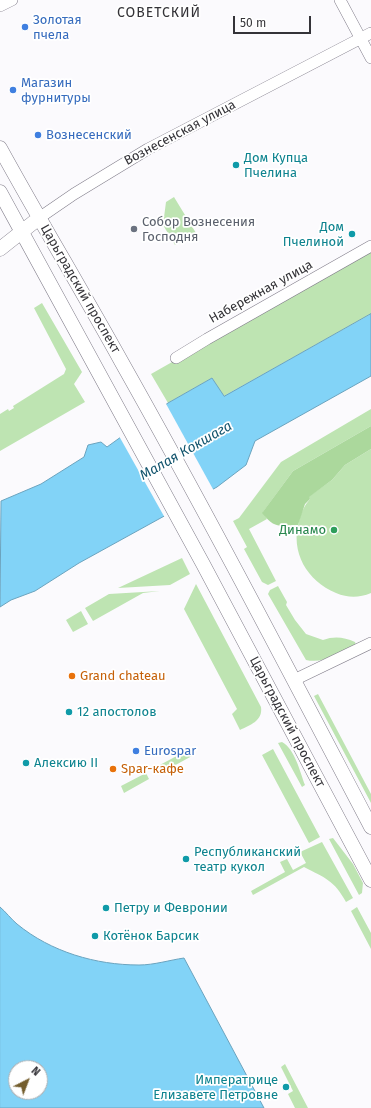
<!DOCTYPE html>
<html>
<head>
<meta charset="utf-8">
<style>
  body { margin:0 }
  #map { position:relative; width:371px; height:1108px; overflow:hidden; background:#fbfafd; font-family:"Fira Sans",sans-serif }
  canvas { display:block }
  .north { position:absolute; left:8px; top:1060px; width:40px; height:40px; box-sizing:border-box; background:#fff; border:1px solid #aeadaf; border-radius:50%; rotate:42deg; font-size:11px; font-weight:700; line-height:16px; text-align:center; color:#343338 }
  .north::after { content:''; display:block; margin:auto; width:14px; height:18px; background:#745e2e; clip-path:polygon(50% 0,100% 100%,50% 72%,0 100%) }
  .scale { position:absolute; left:233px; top:16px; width:78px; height:18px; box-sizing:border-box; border:2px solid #343338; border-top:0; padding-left:5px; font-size:12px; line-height:14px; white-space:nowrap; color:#343338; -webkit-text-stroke:3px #fff; paint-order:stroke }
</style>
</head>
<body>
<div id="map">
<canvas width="371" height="1108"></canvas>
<div class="north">N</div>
<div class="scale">50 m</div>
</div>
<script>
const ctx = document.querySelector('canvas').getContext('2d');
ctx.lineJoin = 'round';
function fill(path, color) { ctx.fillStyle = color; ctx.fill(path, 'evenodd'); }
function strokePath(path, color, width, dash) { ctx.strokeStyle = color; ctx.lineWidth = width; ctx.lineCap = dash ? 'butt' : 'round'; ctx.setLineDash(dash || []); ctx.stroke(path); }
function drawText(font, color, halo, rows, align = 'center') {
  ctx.font = font + ' "Fira Sans",sans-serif'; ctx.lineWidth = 3.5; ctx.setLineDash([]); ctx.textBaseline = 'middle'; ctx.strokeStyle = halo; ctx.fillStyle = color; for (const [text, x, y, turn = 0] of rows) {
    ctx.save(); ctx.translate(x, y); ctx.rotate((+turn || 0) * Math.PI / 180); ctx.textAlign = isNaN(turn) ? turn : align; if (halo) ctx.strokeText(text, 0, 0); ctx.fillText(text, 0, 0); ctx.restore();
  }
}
const green = new Path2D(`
  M174,197l22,36 -21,12 -12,-20 3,-23z
  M371,249v65l-147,82 -12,-18 -44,25 -17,-29z
  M42,303l40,69 -8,12 11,18 -85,49v-37l8,-5 1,2 5,-3 -1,-2 51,-32 2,-5 -32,-61z
  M371,409v17l-78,45 -30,41 4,7 -18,10 27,52 -8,4 -6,-3 -18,-33 3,-2 -14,-26 6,-3 42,-56z
  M371,449v144c-12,5 -23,5 -35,0 -29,-12 -46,-41 -37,-72 2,-8 5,-15 11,-22l-2,-2 24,-17 13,-15z
  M182,558l8,16 -20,11 -52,3z
  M196,584l65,123c2,14 -11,18 -21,23l-8,-16 5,-5 -53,-100z
  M278,586l9,16 -1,3 9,15 11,14 17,6c11,-4 21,-3 32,2l1,3c-17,8 -32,19 -50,15l-38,-66 2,-4z
  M160,591l-17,2 -50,28 -8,-13 24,-14z
  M81,611l7,13 -15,8 -7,-12z
  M318,694l53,100v9l-57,-107z
  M282,742c13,7 18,30 23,43l-3,2 -24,-44z
  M273,749l47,88 -11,6 -47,-88z
  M188,750l4,6 -33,18 -3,-7z
  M146,773l3,6 -25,14 -3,-7z
  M333,838l20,26 10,19 -1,10 -3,2 -30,-56z
  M322,842l31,56 -7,4c-12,-22 -21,-24 -42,-35l-51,28 -2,-4 34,-19 -5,-10 7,-3 6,11 13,-7 -6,-11z
  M357,907l14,26v16l-20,-38z
  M285,1064l23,44h-13l-7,-14 5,-3 -12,-24z`);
const forest = new Path2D(`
  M371,426v23l-26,16 -13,15 -23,17 1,2 -5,5 -7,21c-19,1 -23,4 -36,-12l31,-42z`);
const water = new Path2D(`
  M371,314v62l-116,65 -9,24 -29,22 -138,76 -44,28 -24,9 -11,7 1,-106 40,-17 43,-27 4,-12 13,-3 6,5 61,-44 44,-25 12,18z
  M0,907c6,5 11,12 17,17 34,28 79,41 122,41 15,0 31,-5 45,-7l80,150h-264zM16,1068h24v24h-24z`);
const pier = new Path2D(`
  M165,402l49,89 -49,27 -46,-82z`);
const minor = new Path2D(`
  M340,0l31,58
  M0,6l12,-6
  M39,218l35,-24 74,-45 223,-116
  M176,358l31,-19 164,-93
  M294,680l77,-37`);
const major = new Path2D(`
  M0,148c39,71 81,141 121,213 87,154 168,310 250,466
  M0,192l203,372 168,316
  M0,249l39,-31`);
const markers = [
  [25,27,4,"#3f7fe0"],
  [13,90,4,"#3f7fe0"],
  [38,135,4,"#3f7fe0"],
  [236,165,4,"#0f9aa8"],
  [134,229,4,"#6b7280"],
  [352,234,4,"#0f9aa8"],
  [334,530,4,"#2e9e5b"],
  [72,676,4,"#e8710a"],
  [69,712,4,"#0f9aa8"],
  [136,751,4,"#3f7fe0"],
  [26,763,4,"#0f9aa8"],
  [113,769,4,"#e8710a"],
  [186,859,4,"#0f9aa8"],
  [106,908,4,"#0f9aa8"],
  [95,936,4,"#0f9aa8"],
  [286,1087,4,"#0f9aa8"]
];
const shopNames = [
  ["Золотая",33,20],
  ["пчела",33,35],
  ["Магазин",21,83],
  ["фурнитуры",21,98],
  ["Вознесенский",46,135],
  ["Eurospar",144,751]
];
const streetNames = [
  ["Вознесенская улица",180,133,-28],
  ["Царьградский проспект",80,289,60],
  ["Набережная улица",261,292,-29],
  ["Царьградский проспект",287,722,62]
];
const cultureNames = [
  ["Дом Купца",244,158],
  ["Пчелина",244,173],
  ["Дом",344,227,"right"],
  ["Пчелиной",344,242,"right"],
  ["12 апостолов",77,712],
  ["Алексию II",34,763],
  ["Республиканский",194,852],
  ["театр кукол",194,867],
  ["Петру и Февронии",114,908],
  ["Котёнок Барсик",103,936],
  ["Императрице",278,1080,"right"],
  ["Елизавете Петровне",278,1095,"right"]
];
const worshipNames = [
  ["Собор Вознесения",142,222],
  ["Господня",142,237]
];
const leisureNames = [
  ["Динамо",326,530]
];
const foodNames = [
  ["Grand chateau",80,676],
  ["Spar-кафе",121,769]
];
const neighbourhoodNames = [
  ["СОВЕТСКИЙ",159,13]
];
const waterNames = [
  ["Малая Кокшага",186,451,-30]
];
fill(green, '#bee4b2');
fill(forest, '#abd89c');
fill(water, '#82d3f7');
strokePath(water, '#6ba3be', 1);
fill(pier, '#fbfafd');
strokePath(minor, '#817d8a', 12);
strokePath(major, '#817d8a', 15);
strokePath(minor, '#fff', 11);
strokePath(major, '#fff', 14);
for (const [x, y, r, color] of markers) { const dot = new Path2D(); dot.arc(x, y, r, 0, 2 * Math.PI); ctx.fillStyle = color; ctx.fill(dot); strokePath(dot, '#fff', 1.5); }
drawText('13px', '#366cbe', '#fff', shopNames, 'left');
drawText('13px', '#343338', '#fff', streetNames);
drawText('13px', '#0d838f', '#fff', cultureNames, 'left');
drawText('13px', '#5b616d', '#fff', worshipNames, 'left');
drawText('13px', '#27864d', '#fff', leisureNames, 'right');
drawText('13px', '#c56008', '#fff', foodNames, 'left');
ctx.letterSpacing = '1px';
drawText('14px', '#343338', '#fff', neighbourhoodNames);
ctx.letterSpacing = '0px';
drawText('italic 14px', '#13556e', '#fff', waterNames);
</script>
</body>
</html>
